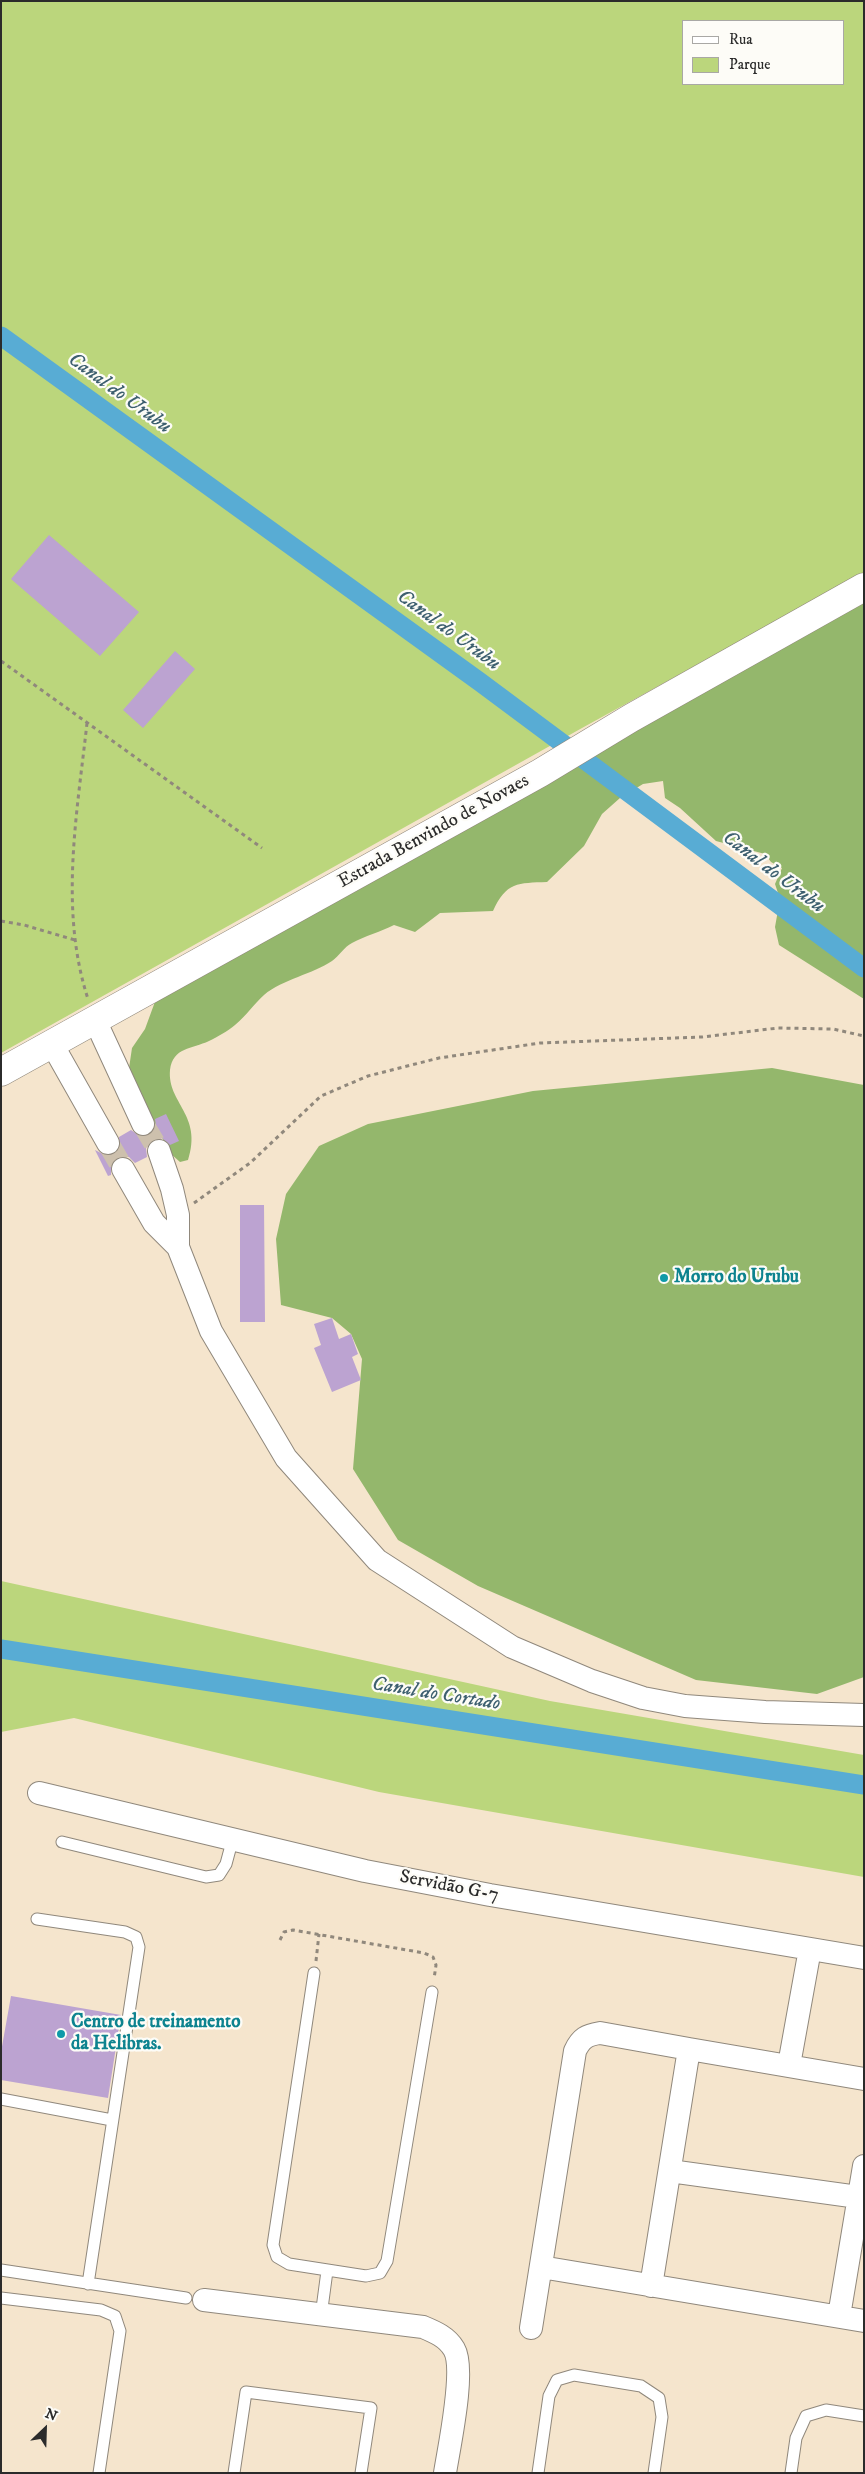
<!DOCTYPE html>
<html>
<head>
<meta charset="utf-8">
<style>
  body { margin:0 }
  #map { position:relative; width:865px; height:2474px; overflow:hidden; background:#f5e5cd; font-family:"IM FELL DW Pica",serif }
  canvas { display:block }
  .frame { position:absolute; inset:0; border:2px solid #2b2b2b; pointer-events:none }
  .legend { position:absolute; left:682px; top:20px; width:162px; height:65px; box-sizing:border-box; background:#fdfcf7; border:1px solid #a9a8a5; margin:0; padding:6px 9px; list-style:none; font-size:15px; color:#2b2b2b }
  .legend li { display:flex; align-items:center; gap:10px; height:25px }
  .legend b { width:25px; border:1px solid #a9a8a5 }
  .north { position:absolute; left:20px; top:2404px; width:50px; height:50px; -webkit-text-stroke:4px #fdfcf7; paint-order:stroke; rotate:24deg; font-size:14px; font-weight:700; line-height:20px; text-align:center; color:#2b2b2b }
  .north::after { content:''; display:block; margin:auto; width:18px; height:22px; background:#2b2b2b; clip-path:polygon(50% 0,100% 100%,50% 72%,0 100%) }
</style>
</head>
<body>
<div id="map">
<canvas width="865" height="2474"></canvas>
<div class="frame"></div>
<ul class="legend">
<li><b style="height:6px;background:#fff"></b>Rua</li>
<li><b style="height:14px;background:#bbd67c"></b>Parque</li>
</ul>
<div class="north">N</div>
</div>
<script>
const ctx = document.querySelector('canvas').getContext('2d');
ctx.lineJoin = 'round';
function fill(path, color) { ctx.fillStyle = color; ctx.fill(path, 'evenodd'); }
function strokePath(path, color, width, dash) { ctx.strokeStyle = color; ctx.lineWidth = width; ctx.lineCap = dash ? 'butt' : 'round'; ctx.setLineDash(dash || []); ctx.stroke(path); }
function drawText(font, color, halo, rows, align = 'center') {
  ctx.font = font + ' "IM FELL DW Pica",serif'; ctx.lineWidth = 4.5; ctx.setLineDash([]); ctx.textBaseline = 'middle'; ctx.strokeStyle = halo; ctx.fillStyle = color; for (const [text, x, y, turn = 0] of rows) {
    ctx.save(); ctx.translate(x, y); ctx.rotate((+turn || 0) * Math.PI / 180); ctx.textAlign = isNaN(turn) ? turn : align; if (halo) ctx.strokeText(text, 0, 0); ctx.fillText(text, 0, 0); ctx.restore();
  }
}
const green = new Path2D(`
  M1,1h863v572l-282,155 -581,325zM684,21h160v63h-160z
  M1,1581l549,120 314,54v122l-485,-85 -305,-74 -73,14z`);
const forest = new Path2D(`
  M864,603v396l-85,-54 -4,-18 5,-28 -5,-15 7,-16 -11,-6 -6,-8 -49,-13 -36,-33 -15,-10 -2,-17 -20,3 -23,14 -18,16 -18,32 -37,36c-29,1 -41,0 -54,29l-53,2 -25,19 -21,-7c-14,7 -29,11 -42,18 -8,4 -13,13 -20,18 -19,13 -49,18 -68,34 -10,9 -18,21 -29,30 -7,6 -18,12 -26,16 -17,8 -36,6 -39,29 -3,33 33,45 18,90l-8,2 -9,-8 -43,-79 4,-27 13,-19 11,-30 522,-295z
  M772,1068l92,17v592l-47,17 -121,-14 -218,-94 -80,-46 -45,-71 9,-110 -11,-25 -19,-16 -51,-13 -5,-66 10,-45 33,-48 49,-22 165,-33z`);
const canal = new Path2D(`
  M1,336l479,346 384,286
  M1,1649l863,136`);
const building = new Path2D(`
  M49,535l90,77 -39,44 -89,-77z
  M175,651l20,18 -52,59 -20,-18z
  M166,1114l13,27 -9,4 -8,-7 -8,1 -8,9 1,9 -12,6 -6,-6h-12l-6,6v12l-3,1 -13,-26 12,6 7,-1 6,-6 -1,-12 12,-7 10,7 8,-1 7,-10 -1,-7z
  M240,1205h24l1,117h-25z
  M332,1318l7,21 12,-5 7,20 -6,3 9,23 -29,12 -18,-44 7,-3 -7,-21z
  M11,1996l110,19 -13,83 -107,-18v-28z`);
const streetTunnel = new Path2D(`
  M143,1124l16,27
  M108,1143l15,26`);
const path = new Path2D(`
  M1,661l261,187
  M87,723c-10,91 -28,187 1,276
  M1,921l23,4 51,15
  M194,1203l56,-40 71,-67 47,-20 71,-18 101,-15 162,-6 76,-9 55,1 31,7
  M280,1940l4,-8 9,-2 131,23 9,4 3,8 -2,14
  M316,1961l3,-27`);
const lane = new Path2D(`
  M62,1842l144,35 13,-2 7,-11 7,-26
  M37,1919l88,13 11,5 3,10 -51,337
  M314,1973l-41,272 4,12 12,7 77,12 14,-3 7,-12 45,-269
  M1,2099l111,21
  M1,2270l185,28
  M1,2298l100,12 14,6 5,15 -21,142
  M321,2316l6,-45
  M234,2473l12,-81 125,16 -10,65
  M538,2473l11,-77 8,-16 17,-5 67,11 18,12 3,19 -8,56
  M791,2473l5,-35 10,-22 20,-6 38,6`);
const street = new Path2D(`
  M95,1020l48,104
  M52,1044l56,99
  M159,1151l13,38 6,26v32l33,84 75,127 91,102 135,87 80,34 51,17 42,8 80,6 99,3
  M123,1169l31,54 24,24
  M39,1793l326,78 125,24 374,63
  M789,2065l21,-116
  M670,2171l188,26
  M541,2267l323,54
  M651,2286l38,-237 175,30
  M204,2300l219,27c12,5 24,10 31,22 12,20 -5,98 -9,124
  M839,2316l25,-150
  M531,2328l44,-277c6,-13 12,-16 25,-18l89,16`);
const secondary = new Path2D(`
  M1,1072l539,-299 91,-55 233,-131`);
const markers = [
  [664,1278,5,"#0f9aa8"],
  [61,2034,5,"#0f9aa8"]
];
const streetNames = [
  ["Estrada Benvindo de Novaes",434,832,-29],
  ["Servidão G-7",449,1887,11]
];
const cultureNames = [
  ["Morro do Urubu",674,1278],
  ["Centro de treinamento",71,2023],
  ["da Helibras.",71,2045]
];
const waterNames = [
  ["Canal do Urubu",119,394,36],
  ["Canal do Urubu",448,631,36],
  ["Canal do Urubu",773,873,37],
  ["Canal do Cortado",436,1695,9]
];
fill(green, '#bbd67c');
fill(forest, '#94b76c');
strokePath(canal, '#58acd4', 19);
fill(building, '#bca3d1');
strokePath(streetTunnel, '#cdc0ad', 22, [22, 11]);
strokePath(lane, '#90887c', 13);
strokePath(street, '#90887c', 24);
strokePath(secondary, '#90887c', 29);
strokePath(path, '#90887c', 3, [4, 4]);
strokePath(lane, '#fff', 11);
strokePath(street, '#fff', 22);
strokePath(secondary, '#fff', 28);
for (const [x, y, r, color] of markers) { const dot = new Path2D(); dot.arc(x, y, r, 0, 2 * Math.PI); ctx.fillStyle = color; ctx.fill(dot); strokePath(dot, '#fdfcf7', 2); }
drawText('19px', '#2b2b2b', '#fdfcf7', streetNames);
drawText('bold 19px', '#0d838f', '#fdfcf7', cultureNames, 'left');
drawText('italic 20px', '#3d5f6f', '#fdfcf7', waterNames);
</script>
</body>
</html>
